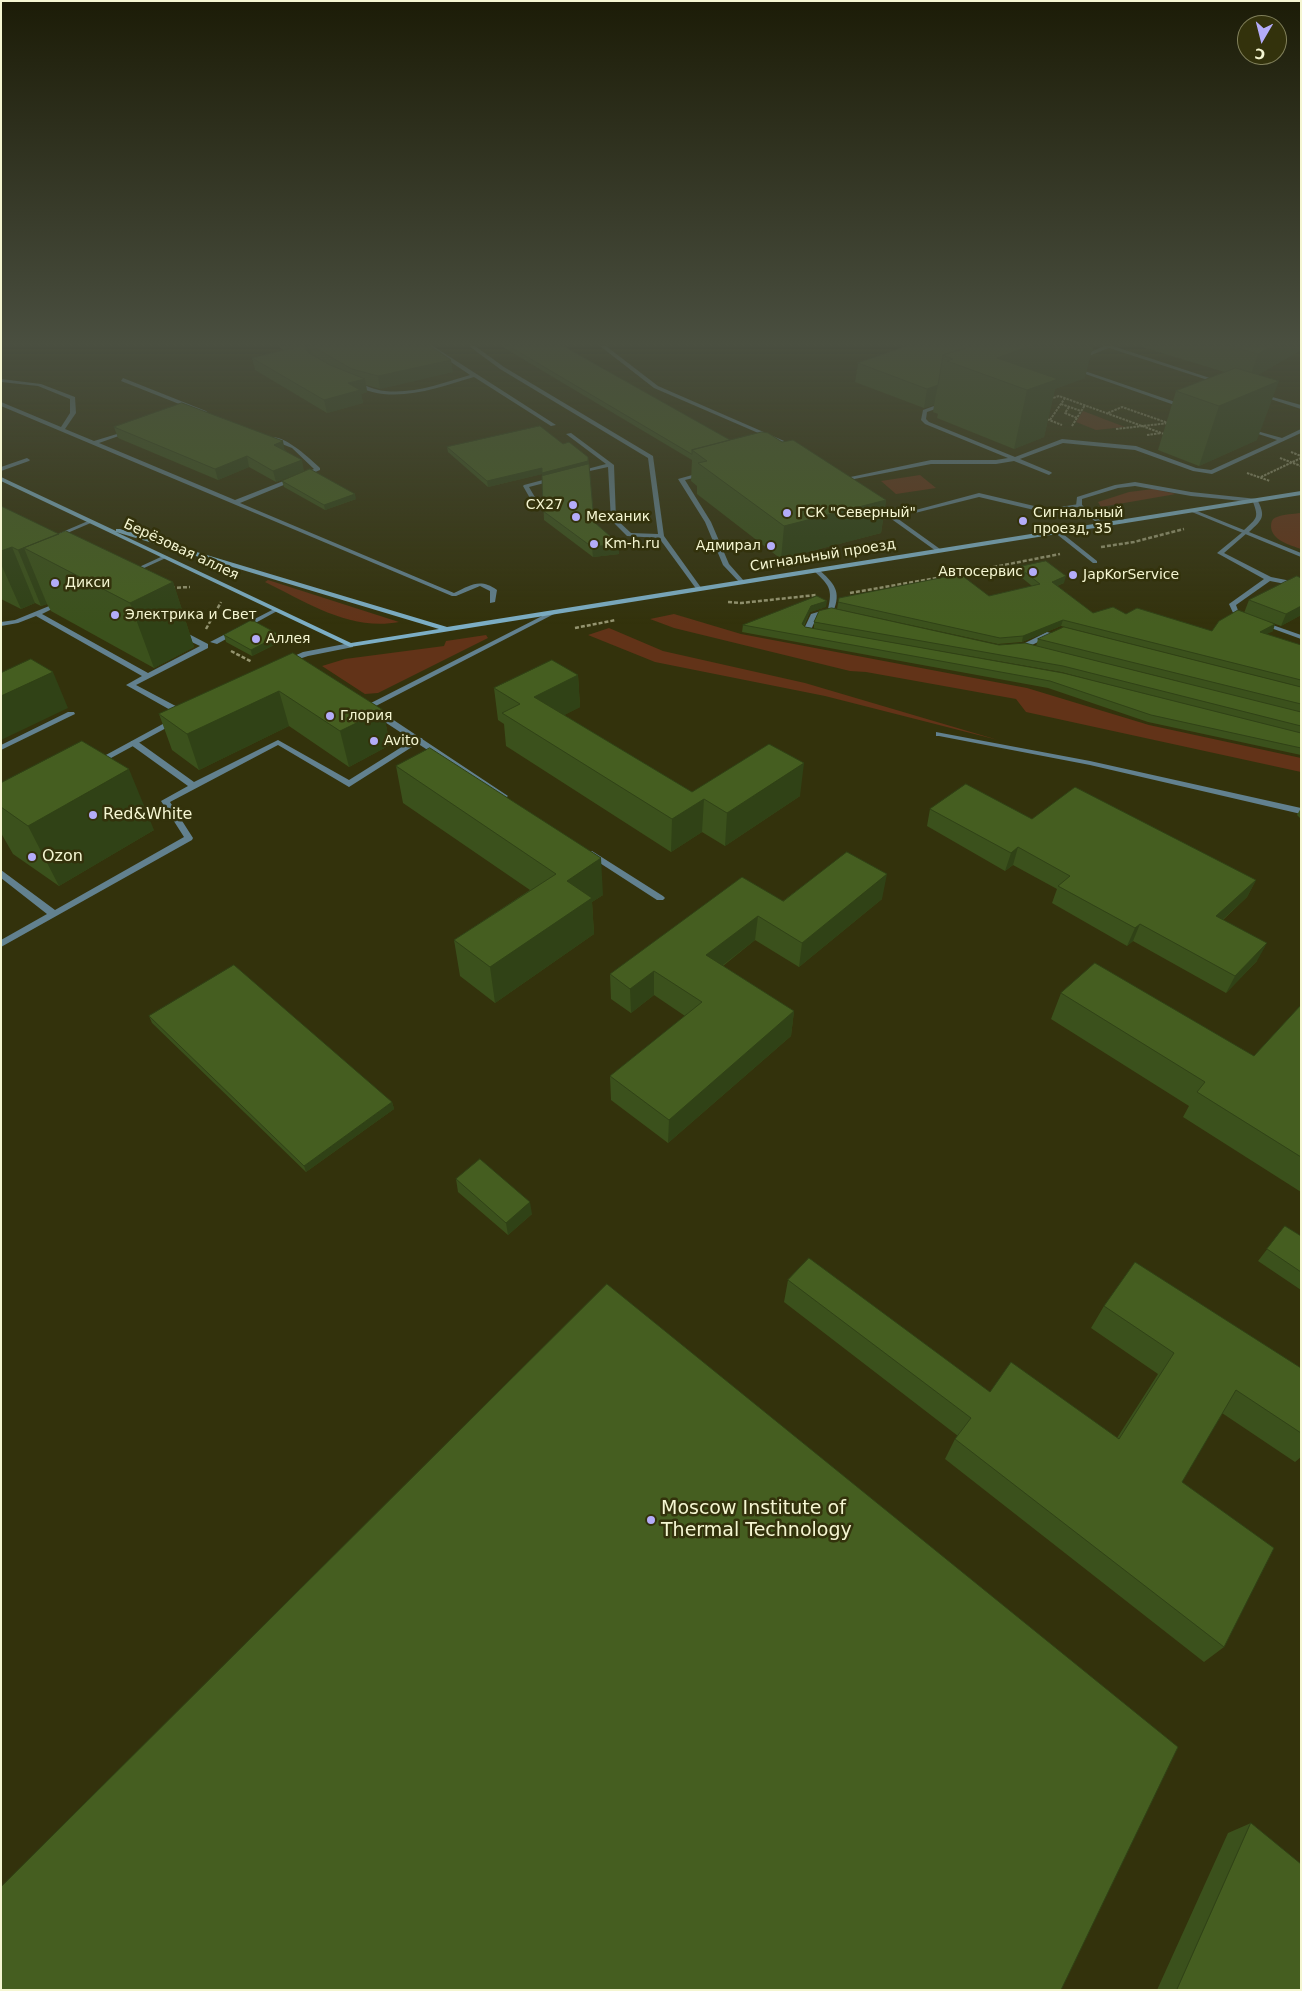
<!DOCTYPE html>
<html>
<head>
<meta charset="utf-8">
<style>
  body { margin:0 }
  #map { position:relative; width:1302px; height:1991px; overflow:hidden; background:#33320c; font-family:"DejaVu Sans",sans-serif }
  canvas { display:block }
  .frame { position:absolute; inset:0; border:2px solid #f5f6d2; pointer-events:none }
  .north { position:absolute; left:1237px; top:15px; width:50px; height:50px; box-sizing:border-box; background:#33320c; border:1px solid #81805b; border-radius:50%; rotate:188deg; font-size:14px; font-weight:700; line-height:20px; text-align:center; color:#f5f6d2 }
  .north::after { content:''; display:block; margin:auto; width:18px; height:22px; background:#b4acf9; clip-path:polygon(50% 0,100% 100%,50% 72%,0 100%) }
</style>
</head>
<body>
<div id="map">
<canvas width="1302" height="1991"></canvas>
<div class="frame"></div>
<div class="north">С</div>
</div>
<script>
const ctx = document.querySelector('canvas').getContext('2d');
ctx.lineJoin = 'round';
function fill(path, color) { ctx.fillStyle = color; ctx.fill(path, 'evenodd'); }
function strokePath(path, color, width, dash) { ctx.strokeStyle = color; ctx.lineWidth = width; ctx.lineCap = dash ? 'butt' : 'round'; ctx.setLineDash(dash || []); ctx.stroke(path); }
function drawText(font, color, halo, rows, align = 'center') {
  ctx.font = font + ' "DejaVu Sans",sans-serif'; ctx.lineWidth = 5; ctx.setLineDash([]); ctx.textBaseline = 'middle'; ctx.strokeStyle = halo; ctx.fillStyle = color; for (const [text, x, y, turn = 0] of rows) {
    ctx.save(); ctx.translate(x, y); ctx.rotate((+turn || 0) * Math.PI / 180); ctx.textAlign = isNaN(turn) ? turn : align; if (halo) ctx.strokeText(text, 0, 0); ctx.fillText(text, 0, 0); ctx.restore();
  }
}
const green = new Path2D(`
  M1083,411l42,16 -29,3 -20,-8z
  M920,475l16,13 -40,6 -15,-13z
  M1153,489l23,5 -75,13 -3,-5 31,-10z
  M1301,513v36c-11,-4 -30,-9 -30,-23 0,-5 2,-8 6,-9 7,-3 16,-3 24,-4z
  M268,580l131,42c-49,9 -91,-19 -134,-40z
  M674,614l67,20 286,54 122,37 152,33v14l-275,-60 -10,-13 -150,-27 -16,-1 -176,-43 -24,-9z
  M609,628l54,23 142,32 193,57 -173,-44 -170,-34 -67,-27z
  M486,635l2,3 -110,55 -13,1 -43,-28 23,-7 99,-13 2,-5z`);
const pathFar1 = new Path2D(`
  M1050,399l9,-3 108,39
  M1061,404l20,7
  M1069,407l-4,6 12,5
  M1108,413l14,-6 46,16
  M1044,418l18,7
  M1050,420l15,-22
  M1072,426l13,-21
  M1116,429l53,-6
  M1147,435l14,-2
  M1291,452l10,4
  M1280,458l21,8
  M1247,473l23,8
  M1261,477l40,-19`);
const path = new Path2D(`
  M1101,547l33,-5 50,-13
  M958,574l102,-20
  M171,588l19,-1
  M850,593l92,-16
  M728,602l13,1 75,-8
  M575,628l41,-8
  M206,629l15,-27
  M231,651l21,11`);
const lane = new Path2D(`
  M427,346h6l123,79 -5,1 -77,-49c-38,11 -85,30 -122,6l3,-2c10,4 19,9 30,10 29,3 58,-8 85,-16z
  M469,346h6l29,21 149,89 11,80 38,53 -1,1h-4l-38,-52 -32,-2 -16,-16 -3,-53 -32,7v-2l30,-8 -40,-30 5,-1 43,32 2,54 15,14 27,1 -10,-76 -148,-89z
  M1104,346h9l112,37 -5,1 -111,-36 -28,11 -4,-1z
  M1076,368l111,38 1,1 -5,1 -109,-38z
  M123,378l83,33 1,1 -5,1 -81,-32z
  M1,379l40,5 34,13 1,16 -11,16 29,12 36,-11v2l-31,11 136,57 79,-31 -22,-21 -25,-10c15,-6 42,20 53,30v2l-80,33 214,90c17,-8 26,-15 43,-3l-2,12 -5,1v-12l-10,-5 -24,10h-4l-451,-190v-4l60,25 9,-14v-14l-32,-13 -37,-4z
  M1258,393l43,12v4l-43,-14z
  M945,402l2,1v2l-20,7 -1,7 3,3 86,35 47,-18 74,7 60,22 15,2 66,-30 -31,-10v-2l36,10 19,-9v4l-89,41 -19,-3 -58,-21 -72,-7 -43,16 31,13 1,1 -3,2 -35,-14 -18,3h-65l-92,18v-2l2,-1 90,-19h65l12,-2 -83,-34 -4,-4 2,-10z
  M27,458l3,2 -1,1 -28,10v-4z
  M703,472l3,2 -1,1 -20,5 26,42 18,42 15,17v2h-4l-17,-18 -18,-43 -27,-43z
  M554,477l3,2 -1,1 -27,7 7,12 -5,1 -8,-14 1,-1z
  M979,493l68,16 32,-5 3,2 -35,7 -68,-16 -64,16 -3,-2z
  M88,521l5,1 -35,15 -5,-1z
  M1054,530h4l39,31v2h-4l-39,-31z
  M1245,530l3,2 -1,1 -23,20 47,24 30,6v4l-31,-6 -34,24 3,8 10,5 -3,2 -12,-5 -5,-11 35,-25 -47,-26z
  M163,556l5,1 -37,17 -5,-1z
  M814,569h4c16,14 24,22 15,43l-16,4 -6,14 7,3 -4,2 -11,-4 8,-17 17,-5c5,-20 1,-24 -14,-38z
  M59,602l5,1 -22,11 106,59 52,-27 -23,-11v-4h6l25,13v4l-72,37 51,27v4h-6l-55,-31 16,-9 -106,-60 -18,7 -17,3v-4l14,-2z
  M274,609l5,1 -62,34 -7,-2z
  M1260,622h4l37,13v4l-41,-15z
  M1047,632l7,2 -28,14 -7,-2z
  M68,712h6l1,2 -74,36v-5z
  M936,732l154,29 211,47v6l-211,-49 -151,-29h-3z
  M416,738h6l1,2 -74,47 -71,-42 -108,57 23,36 -1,2 -191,107v-7l46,-26 -46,-36v-8l54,40 129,-73 -23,-36 27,-15 -57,-41v-4h6l57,41 84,-42 71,40z`);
const street = new Path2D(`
  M600,346h6l52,40 140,61 -5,1 -139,-60z
  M1135,482l56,10 66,7c9,18 6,20 -8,33l52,21v4l-114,-47 5,-1 52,21c13,-12 15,-12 9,-28l-62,-6 -56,-10 -17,2 -36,11v6l21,18v2l-2,1 -25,-20 1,-9 38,-12z
  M872,503h4l64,46v2h-4l-64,-46z
  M552,611l3,2 -1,1 -184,95h-6l-1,-2z
  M350,643h3v4l-45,9 -21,7 -4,-2 20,-9z
  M371,709h6l131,87 -4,3 -3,-1 -130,-85z
  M172,719h3l4,2 -79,43h-3l-4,-2z
  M592,851l71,45 2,2 -2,2h-6l-68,-44 -1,-2 1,-2z`);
const secondary = new Path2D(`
  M1,477l115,54v-2h4l327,98 854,-136v4l-951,152 -349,-166zM116,532l323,97 -88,14z`);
const wall = new Path2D(`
  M278,346h152l23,26 -73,17 -14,-4 1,7 -6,2 2,9 -36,10 -72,-43 -3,-12 31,-8z
  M501,346h62l167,94 52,2 104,58 -5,33 -100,26 -84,-65v-8l-6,-5 1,-21z
  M907,346l178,32 -30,11 -11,48 -30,12 -77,-31 1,-4 -5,-2 1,-7 -10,3 -69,-26 3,-19z
  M1139,346h162v4l-43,25 -1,65 -58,26 -41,-16 18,-59 48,-19z
  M114,427l171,23 19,21 -28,11 -27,-15 -31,13 -100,-42z
  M563,444l25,13 6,65 25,32 -26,3 -49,-37 -2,-46 -54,13 -40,-35 -1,-5z
  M282,481l74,18 -31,11 -41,-23z
  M1,506l58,28 114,48 21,65 -40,21 -103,-57 -4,-7 -6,2 -6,-3 -14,6 -20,-10z
  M1018,567l46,16 -7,3 36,27 33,1 86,17 32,-18 5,-13 52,-22v37l-20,11 -14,-5 6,10 -7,3 35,11v42l-240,-61 -39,16 -24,2 -161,-35 2,-11 150,-2 43,-10 -16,-13z
  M826,607l-16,5 -6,14 1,1 393,81 -137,-36 -247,-43v-7l185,23 183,37 -146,-36 2,-7 263,48v68l-153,-33 -100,-34 -306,-56 1,-7z
  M224,635h56l2,6 -30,15 -26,-14z
  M293,653l90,57 7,35 -41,22 -60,-41 -90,44 -27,-20 -13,-36z
  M578,675l2,32 -16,8 128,77 108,4 -75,50 -23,-14 -31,20 -165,-106 -2,-22 -6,-4 -4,-32z
  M396,766l207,129 -11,7 2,32 -99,69 -35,-27 -6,-36 76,-50 -127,-87z
  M1,783l153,47 -95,56 -46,-32 -12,-21z
  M1301,808v11l-4,-4z
  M930,809l102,10 224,61 -9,17 -24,23 34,41 -31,32 -93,-52 -6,5 -75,-43 5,-14 -44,-24 -8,6 -78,-45z
  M882,899l-83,68 -44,-27 -32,26 71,45 -3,25 -123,107 -57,-43 -1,-24 75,-60 -31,-21 -23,18 -20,-14 -1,-25 173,-73z
  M1061,993l193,63 47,-51v187l-118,-75 6,-11 -138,-87z
  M149,1016l243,86 2,7 -88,63 -154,-149z
  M456,1179l76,35 -24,21 -50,-43z
  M1285,1226l16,10v54l-43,-29z
  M788,1280l202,112 127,46 41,-64 -67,-46 13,-22 197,62v89l-6,5 -73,-49 -40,69 42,165 -20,15 -259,-203 10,-20 3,-3 -174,-134z
  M1251,1823l50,167h-144l71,-157z`);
const shadedWall = new Path2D(`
  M303,346h7l2,11z
  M1030,346h63l-8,32 -30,11 -11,48 -30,12 13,-59 -30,-32z
  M1272,346h29v4l-52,30 9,-26z
  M451,360l2,12 -73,17 -2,-13z
  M365,379l2,13 -6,2 2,9 -36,10 -3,-13 24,-17z
  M1279,381l-22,59 -58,26 20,-60z
  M938,385l-4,20 -10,3 3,-19z
  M283,441l2,11 -11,-7z
  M247,456l2,11 -31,13 -3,-11z
  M302,460l2,11 -28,11 -3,-11z
  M588,461l1,6 -47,11v-4l-54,13 -1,-6 55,-13z
  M355,494l1,5 -31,11 -1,-5z
  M886,500l-5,33 -100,26 3,-33z
  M619,544v10l-26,3 -1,-10z
  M12,547l23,56 -14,6 -20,-45v-13z
  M24,548l23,56 -6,2 -23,-56z
  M1066,576l-2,7 -14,5 2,-6z
  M173,582l21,65 -40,21 -24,-65z
  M827,601l-1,6 -16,5 -9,18 1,-6 9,-18z
  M1301,606v9l-20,11 5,-12z
  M1063,620l-2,6 -39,16 1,-6z
  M1275,624l-2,7 -16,8 3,-7z
  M280,635l2,6 -30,15 -1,-6z
  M53,672l15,36 -67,32v-44z
  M578,675l2,32 -43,22 -3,-32z
  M279,691l10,35 -90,44 -12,-36z
  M383,710l7,35 -41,22 -9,-36z
  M804,763l-4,33 -75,50 2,-33z
  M129,769l25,61 -95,56 -31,-60z
  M704,799l-2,33 -31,20 1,-33z
  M1018,847l-5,18 -8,6 6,-18z
  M601,858l2,37 -11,7 2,32 -99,69 -5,-36 77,-86z
  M887,874l-5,25 -83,68 3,-24z
  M1256,880l-9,17 -40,37 9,-18z
  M758,916l-3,24 -50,39 1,-24z
  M1140,924l-7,17 -6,5 8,-18z
  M1267,943l-10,18 -31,32 9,-17z
  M654,971v24l-23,18 -1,-24z
  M794,1011l-3,25 -123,107 1,-23z
  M392,1102l2,7 -88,63 -2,-6z
  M530,1202l2,12 -24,21 -2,-12z`);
const building = new Path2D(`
  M292,346h11l6,7 21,12 35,14 -17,4 12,7 -36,10 -72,-42 41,-10z
  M312,346h118l21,14 -73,16 -26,-7z
  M509,346h54l167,94 -38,10v4z
  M907,346h65l-29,9 -5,30 -11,4 -69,-26z
  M972,346h58l-33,12 61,21 -31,11 -80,-29 6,-2 -10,-4z
  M1232,346h40l-14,8z
  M1236,368l43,13 -60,25 -43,-15z
  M182,403l101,38 -9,4 28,15 -29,11 -26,-15 -32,13 -101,-42z
  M540,426l23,18 6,-2 19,15v4l-46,12v-5l-55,13 -40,-34z
  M762,432l6,1 14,9 11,-2 93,60 -102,26 -86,-63 9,-2 -15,-11z
  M589,464l5,58 25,22 -27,3 -49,-36 -1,-35z
  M310,469l45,25 -31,11 -42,-24z
  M1,506l58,28 -41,16 -6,-3 -11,4z
  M66,531l107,51 -43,21 -106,-55z
  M1046,561l20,15 -14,6 41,31 20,-6 13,7 11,-6 75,23 7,-10 19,-11 37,14 -15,8 41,13v35l-238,-60 -40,16 -23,2 -162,-36 1,-4 121,-24 29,22 51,-12 -22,-17z
  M1297,576l4,2v28l-15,8 -37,-14z
  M817,596l10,5 -16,5 -9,18 3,3 258,46 238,60v15l-150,-33 -101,-34 -307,-56z
  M832,608l167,37 26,-2 276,69v14l-238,-60 -249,-44 5,-11z
  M252,620l28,15 -29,15 -27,-15z
  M1064,627l237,60v17l-263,-65z
  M293,653l90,57 -43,21 -61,-40 -92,43 -28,-20z
  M31,659l22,13 -52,24v-23z
  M552,660l26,15 -44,22 158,95 77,-48 35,19 -77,50 -23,-14 -32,20 -170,-106 18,-9 -26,-16z
  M82,741l47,28 -101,57 -27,-19v-24z
  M430,748l171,110 -34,23 25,17 -102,69 -36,-27 102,-66 -160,-108z
  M966,784l66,35 43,-32 181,93 -40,36 51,27 -32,33 -95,-52 -5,4 -77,-42 12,-10 -52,-29 -7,6 -81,-44z
  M847,852l40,22 -85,69 -44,-27 -52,39 88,56 -125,109 -59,-44 92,-74 -48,-31 -24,18 -20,-15 132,-97 41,24z
  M1095,963l159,93 47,-51v152l-104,-65 8,-10 -144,-89z
  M234,965l158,137 -88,64 -155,-150z
  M480,1159l50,43 -24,21 -50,-44z
  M1285,1226l16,10v36l-34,-23z
  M809,1258l181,134 21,-30 108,77 55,-86 -70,-47 31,-44 166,106v65l-65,-43 -54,92 92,66 -50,99 -269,-208 16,-21 -183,-138z
  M607,1284l571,463 -117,243h-1060v-103z
  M1251,1823l50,41v126h-124z`);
const markers = [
  [573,505,5,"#b4acf9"],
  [787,513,5,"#b4acf9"],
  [576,517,5,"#b4acf9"],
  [1023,521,5,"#b4acf9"],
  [594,544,5,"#b4acf9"],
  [771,546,5,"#b4acf9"],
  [1033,572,5,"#b4acf9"],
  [1073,575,5,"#b4acf9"],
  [55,583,5,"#b4acf9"],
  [115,615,5,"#b4acf9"],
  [256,639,5,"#b4acf9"],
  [330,716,5,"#b4acf9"],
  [374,741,5,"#b4acf9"],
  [93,815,5,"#b4acf9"],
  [32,857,5,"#b4acf9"],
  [651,1520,5,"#b4acf9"]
];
const farPoinames = [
  ["CX27",563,505,"right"],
  ["ГСК \"Северный\"",797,513],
  ["Сигнальный",1033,513],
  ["проезд, 35",1033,529],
  ["Механик",586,517],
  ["Km-h.ru",604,544],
  ["Адмирал",761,546,"right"],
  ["Автосервис",1023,572,"right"],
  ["JapKorService",1083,575],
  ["Дикси",65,583],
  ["Электрика и Свет",125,615],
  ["Аллея",266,639],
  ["Глория",340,716],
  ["Avito",384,741]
];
const farStreetnames = [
  ["Берёзовая аллея",181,550,25],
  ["Сигнальный проезд",823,556,-9]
];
const poiNames = [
  ["Red&White",103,815],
  ["Ozon",42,857]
];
const nearPoinames = [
  ["Moscow Institute of",661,1509],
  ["Thermal Technology",661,1531]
];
fill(green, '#623318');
strokePath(pathFar1, '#94946f', 2, [2.5, 1]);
strokePath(path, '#94946f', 2.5, [4, 2]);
fill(lane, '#62818f');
fill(street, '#62818f');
fill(secondary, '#7caec5');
fill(wall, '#3b511c');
fill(shadedWall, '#304216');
fill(building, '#455e20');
strokePath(building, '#304216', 1);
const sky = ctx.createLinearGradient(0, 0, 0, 625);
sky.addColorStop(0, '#1c1c07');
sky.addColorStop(0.55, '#4a4f40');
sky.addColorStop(1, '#4a4f4000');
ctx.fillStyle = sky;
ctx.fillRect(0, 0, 1302, 625);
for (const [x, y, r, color] of markers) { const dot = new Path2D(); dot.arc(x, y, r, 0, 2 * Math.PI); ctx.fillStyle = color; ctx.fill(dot); strokePath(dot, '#33320c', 2); }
drawText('14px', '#f5f6d2', '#33320c', farPoinames, 'left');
drawText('14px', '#f5f6d2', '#33320c', farStreetnames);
drawText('16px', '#f5f6d2', '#33320c', poiNames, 'left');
drawText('19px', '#f5f6d2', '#33320c', nearPoinames, 'left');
</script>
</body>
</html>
